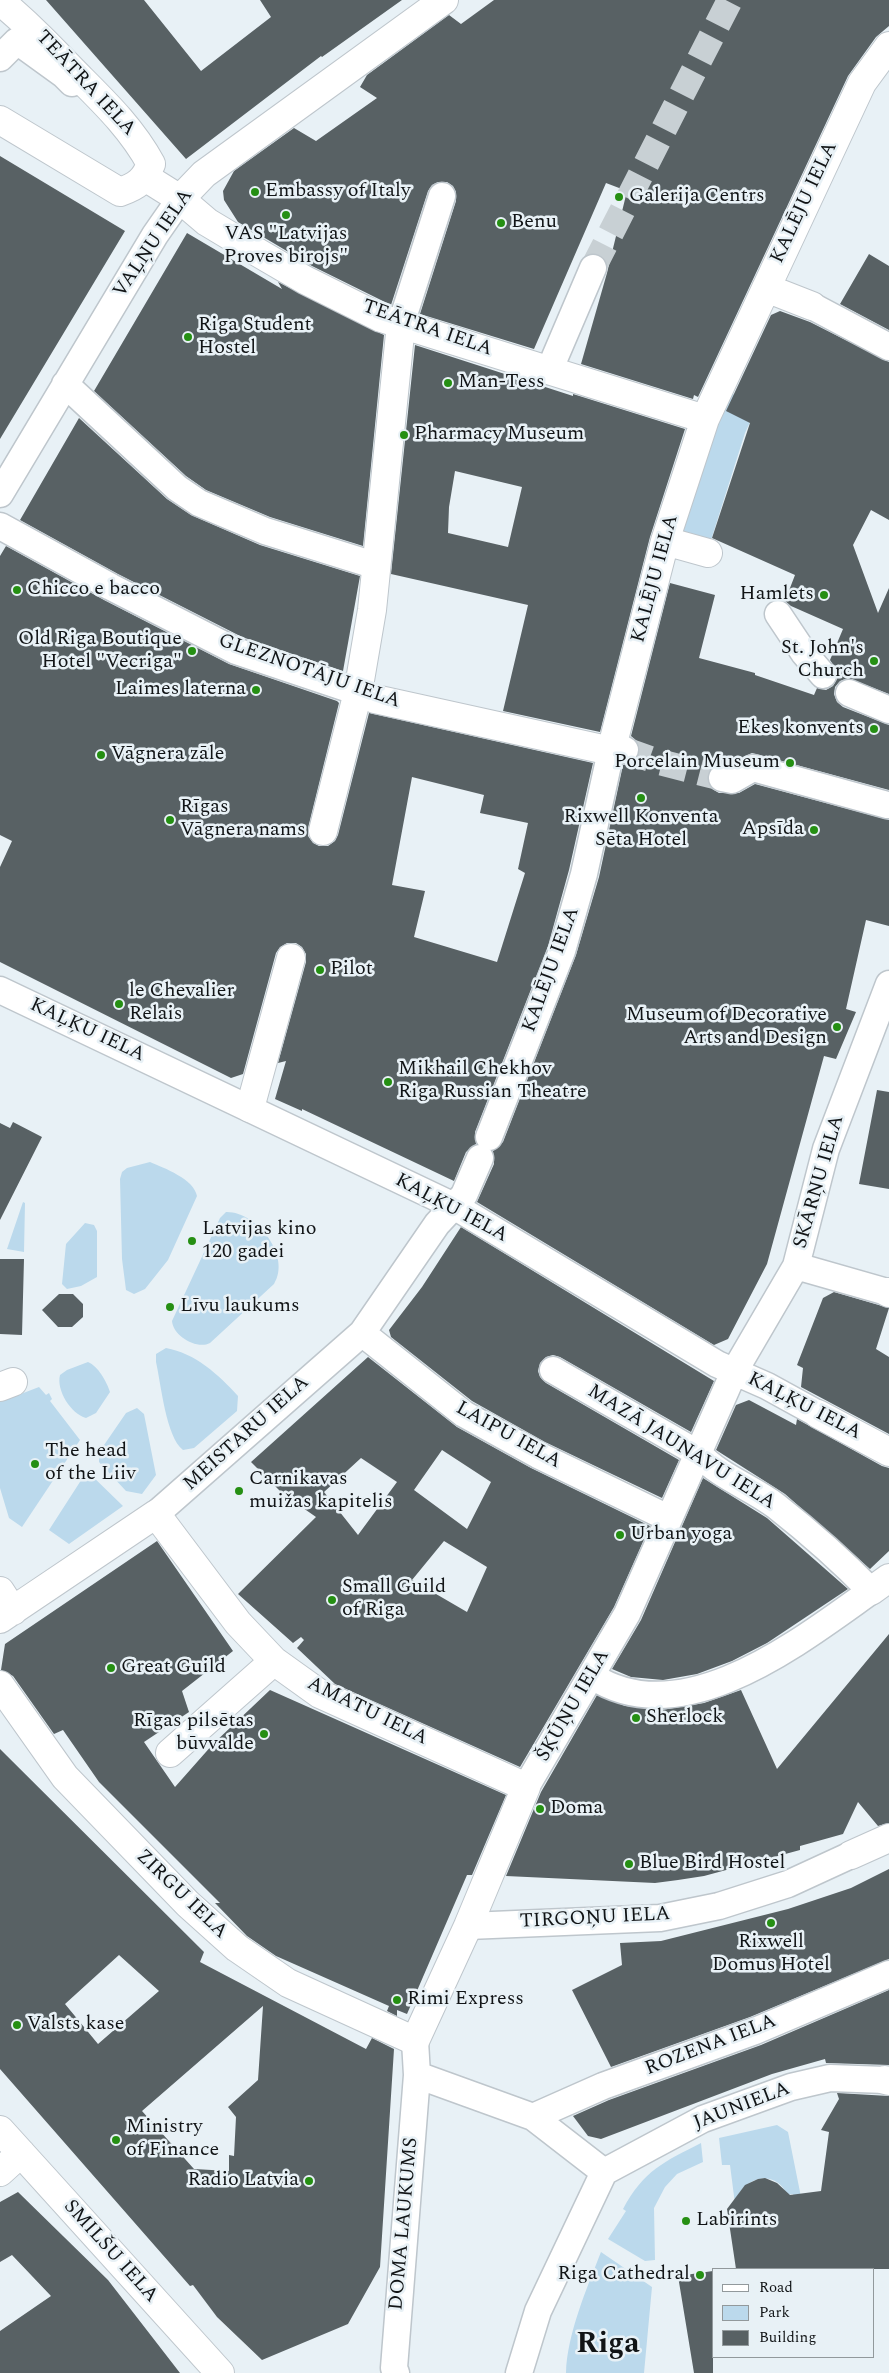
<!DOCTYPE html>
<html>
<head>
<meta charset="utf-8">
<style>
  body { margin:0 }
  #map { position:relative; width:889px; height:2373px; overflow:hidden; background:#e8f1f6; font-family:Spectral,serif }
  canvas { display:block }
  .legend { position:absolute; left:712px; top:2268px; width:162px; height:90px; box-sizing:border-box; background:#e8f1f6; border:1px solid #92999c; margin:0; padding:6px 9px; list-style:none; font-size:15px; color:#111416 }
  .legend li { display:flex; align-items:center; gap:10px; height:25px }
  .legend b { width:25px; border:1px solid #92999c }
</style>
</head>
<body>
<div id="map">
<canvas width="889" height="2373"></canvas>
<ul class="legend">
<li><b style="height:6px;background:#fff"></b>Road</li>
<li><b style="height:14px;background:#bbd9ec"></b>Park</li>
<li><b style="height:14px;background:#586164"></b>Building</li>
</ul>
</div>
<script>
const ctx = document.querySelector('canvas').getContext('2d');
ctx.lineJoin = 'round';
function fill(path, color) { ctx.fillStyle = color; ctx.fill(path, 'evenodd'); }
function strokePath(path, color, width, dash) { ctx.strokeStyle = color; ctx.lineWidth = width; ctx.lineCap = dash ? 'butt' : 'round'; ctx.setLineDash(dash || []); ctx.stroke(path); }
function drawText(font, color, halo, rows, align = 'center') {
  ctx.font = font + ' Spectral,serif'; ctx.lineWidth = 5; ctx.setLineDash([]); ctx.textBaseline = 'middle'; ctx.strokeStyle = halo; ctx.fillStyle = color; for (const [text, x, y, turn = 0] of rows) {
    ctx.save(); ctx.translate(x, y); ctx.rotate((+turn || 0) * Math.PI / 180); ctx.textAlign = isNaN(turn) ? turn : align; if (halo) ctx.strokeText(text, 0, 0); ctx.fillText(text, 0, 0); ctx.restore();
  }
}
const green = new Path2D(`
  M731,393l26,14 -12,26 -34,107 -32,-9 37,-105z
  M150,1162c14,6 44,17 47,34l-29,64 -23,29 -11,5 -8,-4 -4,-31 -2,-80 2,-7 5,-4z
  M23,1202l2,1 -1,49 -17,-3z
  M226,1212c30,-1 66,44 48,72l-64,59c-13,7 -37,-7 -38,-22l48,-103z
  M85,1223l9,2 3,6v46l-16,9 -14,3 -5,-5 4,-40z
  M166,1348c29,5 53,27 72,48l-1,15 -43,37 -11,2c-17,-13 -22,-66 -27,-88v-8z
  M88,1362c10,4 19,20 22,30l-14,21 -10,5c-15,-4 -30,-28 -26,-43l7,-5z
  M39,1387l7,8 3,-2 3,6 -2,2 30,39 -58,87 -13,-9 -9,-30v-86z
  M137,1408l7,6 12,61 -14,19 -16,-3 -27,-29v-7l3,-7 24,-35z
  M87,1471l36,35 -54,38 -20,-14z
  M777,2125l11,7 13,65 -7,1 -1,-4 -6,1c-11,-28 -47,-17 -52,9l-5,-39h-8l-3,-27z
  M701,2143l2,19 -26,12 -12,13 -11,21 1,52 -10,1 -37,-22 18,-28 -3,-2c21,-39 41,-47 78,-66z
  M601,2252l51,35 -8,86h-78c1,-39 21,-85 35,-121z`);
const building = new Path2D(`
  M46,0h98l57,71 70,-54 -11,-17h142l-80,57 -1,-1 -135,103z
  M494,0h395v26l-13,11 -28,39 -150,321 -4,-2 -1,4 -112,-35 26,-91 20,-82 -21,-8 -72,166 -114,-35 36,-113v-9l-3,-6 -6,-4h-9l-6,3 -4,6 -37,114 -79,-39 -74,-44 -14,-22 -1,-9 11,-20 60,-43 22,13 61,-43 -17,-11 7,-12 82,-60 12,9z
  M0,156l125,75 -125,208z
  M187,233l95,56 -4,-7 106,53 -21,211 -93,-29 -64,-27 -20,-14 -92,-85z
  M869,254l20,12v64l-49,-26z
  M780,311l30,11 79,40v158l-18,-10 -18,35 25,68 11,-25v106l-41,-16 -8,3 -5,6 -1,7 3,8 6,5 46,18v65l-137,-37 -23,11h-11l-7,4 -4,7 1,7 4,7 7,4h20l16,-9 134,36v106l-23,-6 -20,89 10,3 -20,47 -12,-3 -57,208 -39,75 -14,6 -237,-143 17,-38 -1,-13 10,-9 73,-187 23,-78 24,-112 10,-2 6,-7 1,-7 -2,-7 -7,-6 39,-153 45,12 -16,63 56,15v2l59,20 3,-7 9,2 7,-4 4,-7 1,-7 -8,-12 13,-31 -52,-23 -6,-5 10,-26 -83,-37 38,-115 -24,-12 45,-96z
  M415,345l158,51v-2l112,35 -35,108 -50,195 -97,-21 25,-106 -137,-31zM455,471l67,16 -14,60 -60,-14 1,-26z
  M79,418l88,81 24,16 69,30 100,31 -17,95 -101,-34 -124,-63 -98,-54z
  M6,546l98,54 125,64 108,37 2,2 -31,125v8l5,7 6,3h9l7,-5 3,-6 31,-122 224,50 -24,107 -21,76 -73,186 1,12 -10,8 -12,29 -152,-72v2l-27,-12 11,-38 -8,2 28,-101v-8l-4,-7 -6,-4h-9l-7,4 -4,6 -33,121 -12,4 -231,-116v-95l12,-26 -12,-6v-279zM412,777l72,18 -4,18 48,10 -10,46 7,4 -28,89 -83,-25 11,-46 -33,-6z
  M877,1090l12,2v97l-30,-5z
  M13,1122l29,15 -42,83v-97l10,5z
  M461,1227l253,154 -23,51 -131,-75 -7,-2 -7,2 -6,6 -2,8 2,6 6,6 133,77 -17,38 -117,-56 -73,-41 -81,-64 -2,-7 33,-43z
  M0,1259h24l-2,76 -22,-1z
  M834,1292l55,16 -13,41 13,8v77l-88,-47 2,-19 -6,-3 26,-67z
  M59,1294h14l10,10v13l-11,10h-14l-16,-17z
  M368,1357l89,70 74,41 119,58 -36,81 -94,160 -185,-83 -38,-36 7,-8 -3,-3 -8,6 -55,-49 78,-77 -33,-23 -32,-32zM442,1450l49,32 -24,47 -53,-39zM361,1458l36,24 -39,53 -34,-43zM444,1541l43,26 -20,45 -55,-32z
  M749,1400l47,25 1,-6 85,47 7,2v83l-19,18 -85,-75 -69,-44 20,-45z
  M703,1478l64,40 81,71 -81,54 -35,18 -35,13 -34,6 -32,-3 -19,-8 29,-49z
  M157,1541l76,110 -51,40 7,21 -45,30 31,45 38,-43 57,-54 236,105 -34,80h-5l-60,139 -10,-4v6l-10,-5 2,-5 -113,-50 -29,-20 -32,-33h5l-121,-121 -36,-52 -9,4 -41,-58 -12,-6 4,-26z
  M889,1634v189l-11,3 -20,-24 -15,32 -43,12v4l-96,26 -26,4 -23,3 -149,-7 35,-84 56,-97 28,11 37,4 42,-7 37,-13 36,79z
  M0,1749l204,203 -4,10 166,87 6,-11 22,11 -14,218 -32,57 -86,36 -45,-43 -24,-32 -3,1 -190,-217zM119,1955l40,36 -61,53 -33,-40zM263,2006l-5,74 -30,27 8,10 -2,39 -5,-1v16l-35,-2 -52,-58z
  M889,1869v90l-139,58 -139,50 -39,-77 50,-25 -2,-22 41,-2 127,-32 63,-21z
  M889,1990v75l-63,-2 -1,-4 -53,15 -171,65 -13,-3 -15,-20 36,-16 152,-55z
  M837,2093l52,3v173h-153l-9,-60 18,-24 13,-6 7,-1 12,5 13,12 31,-4 8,-59 -8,-2 18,-31z
  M18,2192l90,88 72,93h-180v-42l51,-35 -39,-41 -12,7v-60z
  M713,2271v102h-19l-16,-97z`);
const pedestrianTunnel = new Path2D(`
  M593,268l137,-268
  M625,750l34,12 63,16`);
const pedestrian = new Path2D(`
  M0,58l17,-17 47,34 8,8
  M812,306l77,41
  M401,324l41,-128
  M549,371l44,-103
  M65,384l112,104 22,15 66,28 112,35
  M0,494l155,-259 25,-36
  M0,526l111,61 125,64 122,41
  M778,614l26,39 19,22
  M849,693l40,17
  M722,778l10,2 21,-12 134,37
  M0,990l454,216 263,158 50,22 51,28
  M489,1137l73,-186 22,-77 27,-123 14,-1
  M796,1266l91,26
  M362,1333l102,81 74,41 130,63
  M553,1370l146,84c21,23 52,33 77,52 33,26 66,55 95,85 -72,51 -189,144 -279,85
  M156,1514l206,-181 75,-109 27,-29 16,-37
  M526,1787l101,-173 107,-242 62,-106 30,-117 63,-165
  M468,1926l192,-8 59,-12 69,-22 63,-29
  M417,2075l116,42 71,55
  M533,2117l70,-31 152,-55 134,-57
  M604,2172l99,-53 88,-32 39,-9 55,2
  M396,2373l-2,-5 23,-293 -2,-34
  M519,2373l19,-62 66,-139`);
const minor = new Path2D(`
  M0,1c28,23 53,49 78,75 27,27 54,53 73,88 -7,17 -14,22 -31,28l-120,-72
  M145,177l35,22 27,23 50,30 48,28 76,38 324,101
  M180,199l24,-25 240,-174
  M766,288l46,18
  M665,541l43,12
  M358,692l17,7 236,52 54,-210 40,-122 157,-336 27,-37
  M323,831l35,-139 14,-82 29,-286
  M250,1108l41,-150
  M887,1292l2,1
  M0,1387l13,-5
  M818,1414l71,38
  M0,1591l13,20
  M871,1591l18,-13
  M0,1619l156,-105 82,109 36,38 46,33 206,93 -58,139 -53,115 -127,-58 -51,-35 -49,-44 -123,-127 -65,-92
  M170,1753l104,-92
  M851,1855l38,-17
  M885,2080l4,1
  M0,2130l220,243
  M0,2172l21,-19`);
const markers = [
  [255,192,5,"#258f13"],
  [619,197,5,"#258f13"],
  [286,215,5,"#258f13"],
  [501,223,5,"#258f13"],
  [188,337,5,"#258f13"],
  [448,383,5,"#258f13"],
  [404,435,5,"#258f13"],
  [17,590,5,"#258f13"],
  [824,595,5,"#258f13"],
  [192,651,5,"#258f13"],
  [874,661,5,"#258f13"],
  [256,690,5,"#258f13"],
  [874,729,5,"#258f13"],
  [101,755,5,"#258f13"],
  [790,763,5,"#258f13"],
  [641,798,5,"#258f13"],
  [170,820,5,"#258f13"],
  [814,830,5,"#258f13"],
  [320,970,5,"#258f13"],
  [119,1004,5,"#258f13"],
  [837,1027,5,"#258f13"],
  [388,1082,5,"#258f13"],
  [192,1241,5,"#258f13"],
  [170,1307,5,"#258f13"],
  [35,1464,5,"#258f13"],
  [239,1491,5,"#258f13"],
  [620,1535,5,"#258f13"],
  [332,1600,5,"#258f13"],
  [111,1668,5,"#258f13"],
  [636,1718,5,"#258f13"],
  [264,1734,5,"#258f13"],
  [540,1809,5,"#258f13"],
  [629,1864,5,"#258f13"],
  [771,1923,5,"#258f13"],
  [397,2000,5,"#258f13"],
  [17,2025,5,"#258f13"],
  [116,2140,5,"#258f13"],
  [309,2181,5,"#258f13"],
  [686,2221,5,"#258f13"],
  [700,2275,5,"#258f13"]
];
const streetNames = [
  ["TEĀTRA IELA",85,84,47],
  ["KALĒJU IELA",805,203,-65],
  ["VAĻŅU IELA",154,244,-56],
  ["TEĀTRA IELA",427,329,19],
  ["KALĒJU IELA",656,579,-75],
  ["GLEZNOTĀJU IELA",309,672,19],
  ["KALĒJU IELA",552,970,-70],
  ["KAĻĶU IELA",87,1031,25],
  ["SKĀRŅU IELA",820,1182,-74],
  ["KAĻĶU IELA",451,1209,28],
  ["KAĻĶU IELA",804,1407,27],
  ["MEISTARU IELA",247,1434,-42],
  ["LAIPU IELA",508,1436,29],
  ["MAZĀ JAUNAVU IELA",681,1448,32],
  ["ŠĶŪŅU IELA",574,1706,-60],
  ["AMATU IELA",367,1712,26],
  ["ZIRGU IELA",181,1895,44],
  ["TIRGOŅU IELA",595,1919,-3],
  ["ROZENA IELA",711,2046,-21],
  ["JAUNIELA",742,2107,-21],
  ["DOMA LAUKUMS",405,2224,-85],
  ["SMILŠU IELA",110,2252,48]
];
const poiNames = [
  ["Embassy of Italy",265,192],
  ["Galerija Centrs",629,197],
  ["Benu",511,223],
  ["VAS \"Latvijas",286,235,"center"],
  ["Proves birojs\"",286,258,"center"],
  ["Riga Student",198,326],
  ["Hostel",198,349],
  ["Man-Tess",458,383],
  ["Pharmacy Museum",414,435],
  ["Chicco e bacco",27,590],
  ["Hamlets",814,595,"right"],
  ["Old Riga Boutique",182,640,"right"],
  ["Hotel \"Vecriga\"",182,663,"right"],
  ["St. John's",864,649,"right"],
  ["Church",864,672,"right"],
  ["Laimes laterna",246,690,"right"],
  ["Ekes konvents",864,729,"right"],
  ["Vāgnera zāle",111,755],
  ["Porcelain Museum",780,763,"right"],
  ["Rīgas",180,808],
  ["Vāgnera nams",180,831],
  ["Rixwell Konventa",641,818,"center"],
  ["Sēta Hotel",641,841,"center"],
  ["Apsīda",804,830,"right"],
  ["Pilot",330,970],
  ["le Chevalier",129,992],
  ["Relais",129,1015],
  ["Museum of Decorative",827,1016,"right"],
  ["Arts and Design",827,1039,"right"],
  ["Mikhail Chekhov",398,1070],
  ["Riga Russian Theatre",398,1093],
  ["Latvijas kino",202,1230],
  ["120 gadei",202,1253],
  ["Līvu laukums",180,1307],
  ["The head",45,1452],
  ["of the Liiv",45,1475],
  ["Carnikavas",249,1480],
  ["muižas kapitelis",249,1503],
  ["Urban yoga",630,1535],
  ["Small Guild",342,1588],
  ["of Riga",342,1611],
  ["Great Guild",121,1668],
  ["Sherlock",646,1718],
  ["Rīgas pilsētas",254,1722,"right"],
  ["būvvalde",254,1745,"right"],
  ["Doma",550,1809],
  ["Blue Bird Hostel",639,1864],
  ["Rixwell",771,1943,"center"],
  ["Domus Hotel",771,1966,"center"],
  ["Rimi Express",407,2000],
  ["Valsts kase",27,2025],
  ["Ministry",126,2128],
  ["of Finance",126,2151],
  ["Radio Latvia",299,2181,"right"],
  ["Labirints",696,2221],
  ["Riga Cathedral",690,2275,"right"]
];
const townNames = [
  ["Riga",608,2346]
];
fill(green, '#bbd9ec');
fill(building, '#586164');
strokePath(pedestrianTunnel, '#c8d0d4', 26, [26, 13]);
strokePath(pedestrian, '#bec6cc', 29);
strokePath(minor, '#bec6cc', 30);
strokePath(pedestrian, '#fff', 26);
strokePath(minor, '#fff', 28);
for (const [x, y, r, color] of markers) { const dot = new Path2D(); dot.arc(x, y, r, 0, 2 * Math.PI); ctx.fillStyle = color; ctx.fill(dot); strokePath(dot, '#e8f1f6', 2); }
drawText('20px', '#111416', '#e8f1f6', streetNames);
drawText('20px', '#111416', '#e8f1f6', poiNames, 'left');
drawText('bold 30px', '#111416', '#e8f1f6', townNames);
</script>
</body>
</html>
